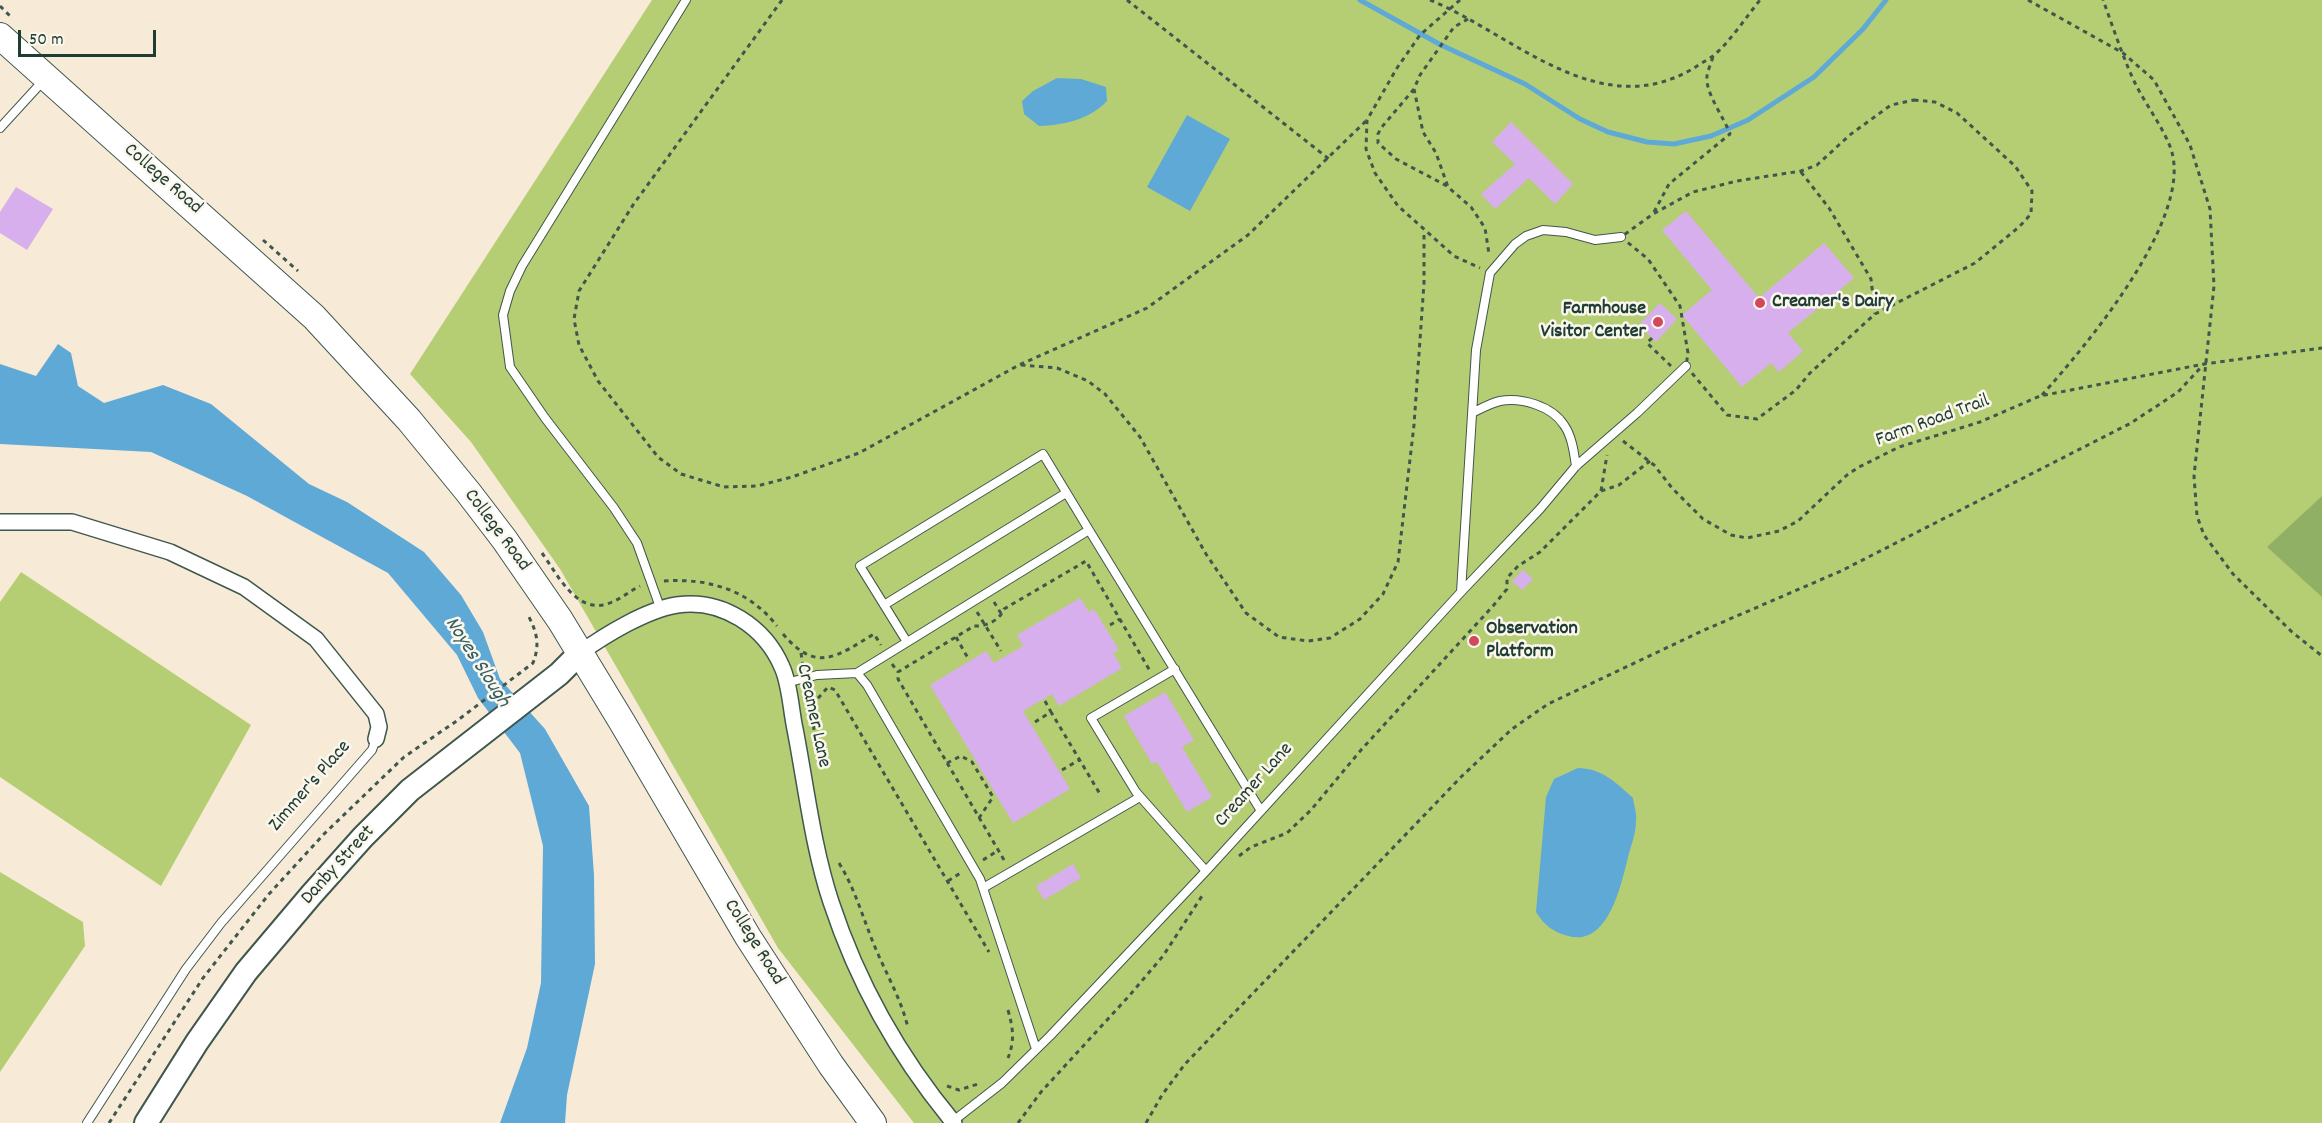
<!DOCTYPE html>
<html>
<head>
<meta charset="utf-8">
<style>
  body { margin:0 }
  #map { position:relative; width:2322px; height:1123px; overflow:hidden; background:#f7ebd7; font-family:Dekko,sans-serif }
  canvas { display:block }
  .scale { position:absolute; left:18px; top:30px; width:138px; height:27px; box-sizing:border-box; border:3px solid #1f3d34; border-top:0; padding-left:8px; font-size:18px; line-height:21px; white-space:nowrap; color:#1f3d34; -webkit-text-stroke:4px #fbf7ec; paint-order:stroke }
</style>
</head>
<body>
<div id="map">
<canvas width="2322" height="1123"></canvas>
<div class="scale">50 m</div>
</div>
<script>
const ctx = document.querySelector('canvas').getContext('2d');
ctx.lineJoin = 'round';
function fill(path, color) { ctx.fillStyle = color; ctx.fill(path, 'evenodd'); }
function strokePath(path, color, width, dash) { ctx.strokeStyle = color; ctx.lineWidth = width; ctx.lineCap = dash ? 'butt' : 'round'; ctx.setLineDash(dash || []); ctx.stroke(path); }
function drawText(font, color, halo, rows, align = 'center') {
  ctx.font = font + ' Dekko,sans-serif'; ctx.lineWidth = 5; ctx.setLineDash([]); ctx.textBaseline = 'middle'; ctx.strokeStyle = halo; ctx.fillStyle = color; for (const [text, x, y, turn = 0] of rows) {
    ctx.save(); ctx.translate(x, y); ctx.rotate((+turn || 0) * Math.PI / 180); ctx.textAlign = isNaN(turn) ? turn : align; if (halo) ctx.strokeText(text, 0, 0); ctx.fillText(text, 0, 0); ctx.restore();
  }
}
const green = new Path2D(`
  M652,0h1670v1123h-1408l-136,-175 -218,-379 -89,-127 -61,-68z
  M21,572l230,153 -90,161 -161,-109v-175z
  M0,872l83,50 2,24 -85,126z`);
const forest = new Path2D(`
  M2322,496v101l-55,-50z`);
const water = new Path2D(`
  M1057,78l24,1 25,8 1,14c-18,19 -43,24 -68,25l-15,-12 -2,-13 11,-10z
  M1187,115l43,24 -40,72 -43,-24z
  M58,344l13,9 7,33 26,17 59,-18 48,19 98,80 38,18 77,50 37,43 22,37 17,47 45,50 44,77 5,69 1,89 -28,131 -2,28h-65l27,-75 14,-65 2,-137 -23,-93 -42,-55 -21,-43 -69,-82 -141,-77 -96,-44 -151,-8v-80l36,12z
  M1578,768c23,0 39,15 55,30 1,7 4,16 3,23 0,12 -5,25 -8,36 -7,29 -20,90 -60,79 -15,-4 -24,-11 -32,-24l10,-115 8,-18z`);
const stream = new Path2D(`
  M1360,0l81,45 84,39 55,35 28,13 39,10 27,2 37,-8 37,-16 66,-43 49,-48 23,-29`);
const building = new Path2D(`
  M1511,122l62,62 -18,20 -26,-26 -34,31 -14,-15 34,-30 -23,-22z
  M16,187l37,22 -26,41 -27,-17v-21z
  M1686,211l73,87 65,-55 30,35 -66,55 15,18 -24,21 -8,-9 -29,24 -60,-72 30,-25 -50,-60z
  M1660,303l17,16 -21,23 -17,-17z
  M1523,570l10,9 -11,11 -10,-9z
  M1080,598l9,14 5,-3 25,41 -6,3 9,15 -63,38 -7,-12 -29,17 47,78 -57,34 -83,-138 56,-34 8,12 29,-17 -6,-11z
  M1165,692l29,48 -12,7 30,50 -25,15 -30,-50 -5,2 -28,-48z
  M1073,864l8,14 -37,22 -8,-14z`);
const path = new Path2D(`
  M782,0l-149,205 -54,86 -5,28 5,26 19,36 60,76 23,17 43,13 33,-1 35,-9 67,-24 160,-88 128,-57 101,-73 119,-115
  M1127,0l202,159
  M1430,0c83,34 169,125 264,68 6,-4 13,-8 19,-12 16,-13 34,-40 47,-56
  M1460,0l-40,35 -23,33 -30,52 -1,29 9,24 23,33 56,50 26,12
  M2028,0l95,53 31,27 36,65 20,64 4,77 -20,190 3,40 7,19 29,39 59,58 30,24
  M0,6l11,11
  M1468,19l-14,8 -34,48 -6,14 9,43 13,21 12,34 23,20 14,21 4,26
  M1414,89l-33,39 -3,6v9l18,16 51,27
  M1914,100l21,2 22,11 58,53 17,25 -1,23 -12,13 -44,36 -100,51 -65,59 -14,17 -39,29 -30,-4 -41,-49 2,-13 -8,-47 -32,-47 -27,-22 32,-23 40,-22 44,-11 64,-10 16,-6 34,-31 40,-29z
  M1801,172l28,36 42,71 4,35
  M1654,212l15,-28 61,-50c-6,-17 -25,-41 -23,-58 1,-6 4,-13 6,-19
  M263,240l35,31
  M1652,338l-5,5 24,23
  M1021,365l36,3 31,13 17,13 35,43 66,117 40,59 33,24 29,4 22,-3 30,-19 23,-25 15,-32 16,-137 10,-142v-52
  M2042,395c44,-49 152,-177 129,-246 -9,-24 -26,-45 -37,-68 -12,-26 -21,-54 -31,-81
  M1623,441l31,24 18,23 31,31 28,16 16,3 32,-7 19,-10 49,-46 12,-8 40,-20 81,-25 60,-26 164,-32 118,-16
  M1601,491l6,-36
  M542,553c16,22 36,65 70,49 10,-4 18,-11 28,-16
  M664,581c45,-3 85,9 113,45
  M994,602l8,13
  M977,612l24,39
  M1110,625l10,-6
  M783,634c34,40 54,22 91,0l7,11
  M956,637l13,23
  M801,653l2,13
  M892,664l6,8
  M808,690l4,15 2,26
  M1045,701l6,11
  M812,705l16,-18 7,3 154,262
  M1035,722l16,-10 49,82
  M947,763l14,-7 11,6 21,35 -14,21
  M1062,770l17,-10
  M1239,856l12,-9 36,-14 24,-23 50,-60 132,-144 14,-17v-11l11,-12 22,-14 61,-61 18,-6 31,-24
  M983,860l16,-10
  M1004,860l-106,-181v-7l76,-46c12,1 26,-6 30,-17l82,-48 64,110
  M839,863c18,29 25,60 39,91 11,25 24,48 30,74
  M948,881l14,-9
  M1008,1010c5,18 7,30 0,48
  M947,1086l12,4 19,-6
  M109,1123l94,-145 66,-84 55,-60 80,-77 54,-37 75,-57c7,-18 4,-30 -4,-46
  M1018,1123l23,-31 88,-96 34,-40 39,-60
  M1146,1123l16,-28 23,-31 276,-287 51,-48 36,-25 154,-73 139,-60 290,-148 47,-31 26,-28`);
const lane = new Path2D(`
  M0,128l43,-47
  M1474,412c8,-4 17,-9 26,-11 21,-4 52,5 64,24 8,11 10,28 12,41
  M1461,592l15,-242 14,-77 25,-29 11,-8 17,-6 23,2 29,8 26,-3
  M884,605l182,-112
  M661,610l-24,-67 -23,-35 -69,-90 -35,-51 -7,-52 7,-24 12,-25 164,-266
  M907,642l-47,-76 183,-112 46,76
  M1175,669l-84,49 45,74 70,79
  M857,673l232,-143 172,281
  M786,683l31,-8 40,-2 10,12 113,194 56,170
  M983,888l157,-91
  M952,1122l50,-39 48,-47 156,-165 255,-279 79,-83 36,-43 61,-53 49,-47
  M87,1123l99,-154 35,-46 151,-173 4,-11`);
const street = new Path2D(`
  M0,522h72l98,30 74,35 72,52 60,75 3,13 -3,12
  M580,653c25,-18 66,-43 97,-48 45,-7 88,22 105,62 8,17 9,44 13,62 11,57 18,119 36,173 27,82 68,155 123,221`);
const secondary = new Path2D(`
  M146,1123l51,-81 49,-70 66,-78 51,-57 47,-47 149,-116 21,-21`);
const primary = new Path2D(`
  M0,36l314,281 95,103 59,72 36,47 56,81 62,102 126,215 83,128 42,58`);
const markers = [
  [1760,303,6,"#d1495b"],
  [1658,322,6,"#d1495b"],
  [1474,641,6,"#d1495b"]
];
const streetNames = [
  ["College Road",162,180,41],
  ["Farm Road Trail",1933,422,-20],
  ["College Road",496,531,53],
  ["Creamer Lane",812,716,78],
  ["Creamer Lane",1255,786,-48],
  ["Zimmer's Place",311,787,-49],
  ["Danby Street",339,866,-48],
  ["College Road",753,943,58]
];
const poiNames = [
  ["Creamer's Dairy",1772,303],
  ["Farmhouse",1646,310,"right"],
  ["Visitor Center",1646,333,"right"],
  ["Observation",1486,630],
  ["Platform",1486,653]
];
const waterNames = [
  ["Noyes Slough",476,663,57]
];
fill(green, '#b6ce73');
fill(forest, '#90b165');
fill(water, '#5fa9d7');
strokePath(stream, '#5fa9d7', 5);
fill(building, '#d7afed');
strokePath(lane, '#3f574c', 10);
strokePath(street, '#3f574c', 18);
strokePath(secondary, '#3f574c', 26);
strokePath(primary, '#3f574c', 28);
strokePath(path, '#3f574c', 3, [4.5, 4.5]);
strokePath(lane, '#fff', 8);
strokePath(street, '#fff', 15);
strokePath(secondary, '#fff', 22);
strokePath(primary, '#fff', 26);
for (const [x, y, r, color] of markers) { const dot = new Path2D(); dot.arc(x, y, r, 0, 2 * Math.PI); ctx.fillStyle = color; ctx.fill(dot); strokePath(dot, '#fbf7ec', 2); }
drawText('20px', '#1f3d34', '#fbf7ec', streetNames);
drawText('bold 20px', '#1f3d34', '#fbf7ec', poiNames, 'left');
drawText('italic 21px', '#325d65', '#fbf7ec', waterNames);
</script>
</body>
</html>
